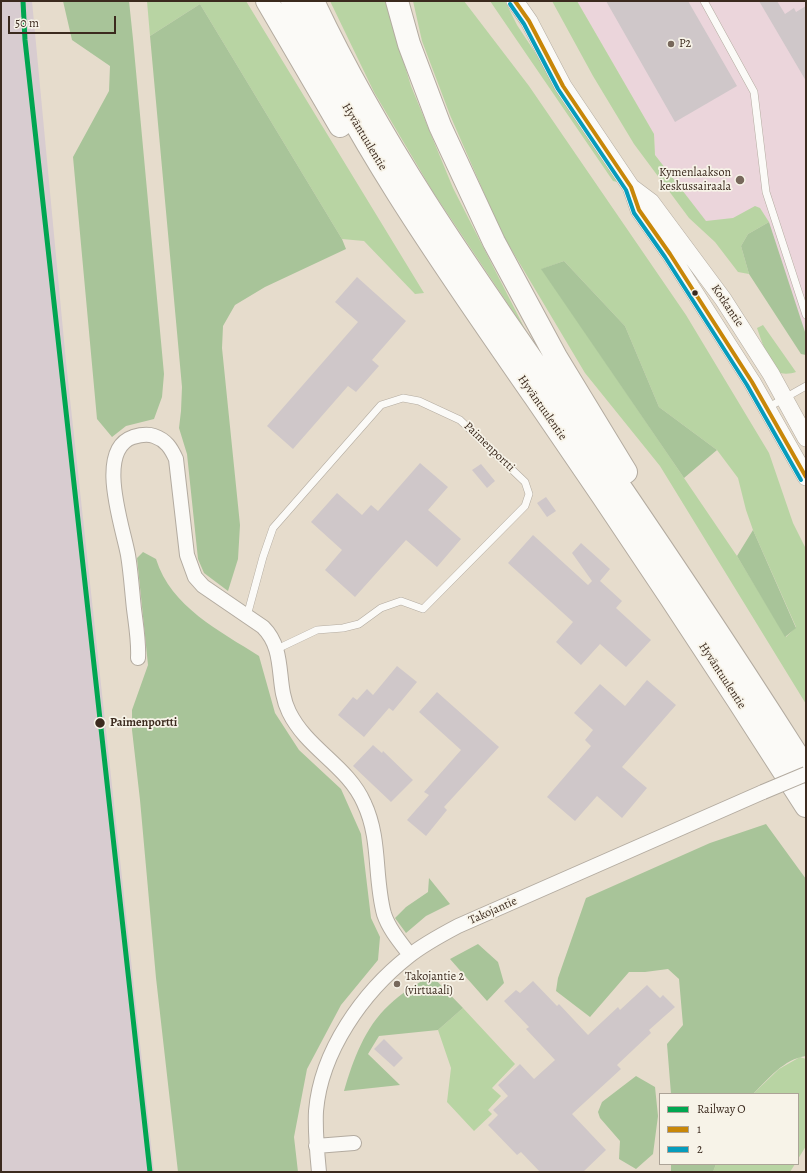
<!DOCTYPE html>
<html>
<head>
<meta charset="utf-8">
<style>
  body { margin:0 }
  #map { position:relative; width:807px; height:1173px; overflow:hidden; background:#e6dccc; font-family:Alegreya,serif }
  canvas { display:block }
  .frame { position:absolute; inset:0; border:2px solid #3b2a1e; pointer-events:none }
  .legend { position:absolute; left:659px; top:1093px; width:140px; height:72px; box-sizing:border-box; background:#f7f3e8; border:1px solid #aca397; margin:0; padding:5px 7px; list-style:none; font-size:12px; color:#3b2a1e }
  .legend li { display:flex; align-items:center; gap:8px; height:20px }
  .legend b { width:20px; border:1px solid #aca397 }
  .scale { position:absolute; left:8px; top:16px; width:108px; height:18px; box-sizing:border-box; border:2px solid #3b2a1e; border-top:0; padding-left:5px; font-size:12px; line-height:14px; white-space:nowrap; color:#3b2a1e; -webkit-text-stroke:3px #f7f3e8; paint-order:stroke }
</style>
</head>
<body>
<div id="map">
<canvas width="807" height="1173"></canvas>
<div class="frame"></div>
<ul class="legend">
<li><b style="height:5px;background:#00a651"></b>Railway O</li>
<li><b style="height:5px;background:#c88708"></b>1</li>
<li><b style="height:5px;background:#069cbc"></b>2</li>
</ul>
<div class="scale">50 m</div>
</div>
<script>
const ctx = document.querySelector('canvas').getContext('2d');
ctx.lineJoin = 'round';
function fill(path, color) { ctx.fillStyle = color; ctx.fill(path, 'evenodd'); }
function strokePath(path, color, width, dash) { ctx.strokeStyle = color; ctx.lineWidth = width; ctx.lineCap = dash ? 'butt' : 'round'; ctx.setLineDash(dash || []); ctx.stroke(path); }
function drawText(font, color, halo, rows, align = 'center') {
  ctx.font = font + ' Alegreya,serif'; ctx.lineWidth = 3.5; ctx.setLineDash([]); ctx.textBaseline = 'middle'; ctx.strokeStyle = halo; ctx.fillStyle = color; for (const [text, x, y, turn = 0] of rows) {
    ctx.save(); ctx.translate(x, y); ctx.rotate((+turn || 0) * Math.PI / 180); ctx.textAlign = isNaN(turn) ? turn : align; if (halo) ctx.strokeText(text, 0, 0); ctx.fillText(text, 0, 0); ctx.restore();
  }
}
const built = new Path2D(`
  M577,1h229v334l-37,-112 -9,-15 -27,10 -27,4 -51,-67 -1,-21z`);
const industrial = new Path2D(`
  M1,1h31l34,361 88,810h-153z`);
const green = new Path2D(`
  M147,1h99l178,292 -9,1 -51,-53 -22,-2 -142,-235 -50,32z
  M330,1h55l26,85 42,102 73,143 -93,-139 -59,-100z
  M413,1h51l65,85 157,229 83,138 24,70 13,26v155l-146,-238 -75,-93 -84,-141 -51,-117 -28,-74zM564,261l61,65 34,81 58,43 21,28 8,32 7,20 43,97 -10,10 -49,-81 -195,-287z
  M490,1h15l12,24 104,158 -8,-2z
  M552,1h25l77,133 1,21 51,66 27,-3 22,-12 5,2 9,14 -21,12 -7,12 8,28 -11,-2 -23,-30 -26,-24 -55,-74 -41,-68z
  M763,325l33,47c-6,2 -14,3 -19,-1 -8,-7 -16,-32 -20,-43z
  M463,1008l52,56 -23,24 9,8 -13,14 4,4 -18,17 -27,-29 4,-34 -13,-38z
  M800,1057l6,2v87l-8,13v-65h-45l26,-25z
  M716,1164h79l-5,8h-77z`);
const forest = new Path2D(`
  M63,1h66l4,38 31,335 -2,23 -8,22 -28,7 -14,11 -15,-18 -24,-262 36,-66 1,-25 -38,-26z
  M200,4l142,235 4,10 -81,38 -30,18 -12,21 -1,22 18,177 -2,34 -10,32 -24,-18 -6,-14 -11,-105 -8,-26 2,-17 1,-24 -32,-351z
  M769,222l37,113v20l-5,-1 -52,-80 -8,-28 7,-12z
  M564,261l61,65 34,81 58,43 -33,28 -143,-209z
  M753,530l43,98 -11,9 -48,-81z
  M143,552l13,7c15,48 64,72 103,97l16,57 24,37 42,39 20,45 10,84 9,19 -2,23 -37,45 -34,64 -13,68 4,35h-120l-22,-194 -16,-178 -8,-70v-20l16,-45 -11,-107z
  M766,824l40,55v177c-22,3 -38,23 -53,38h-82l-4,-50 16,-19 -4,-46 -11,-10 -23,3h-16l-39,45 -34,-26 2,-13 28,-80 124,-55z
  M429,878l21,26 -24,12 -20,17 -11,-15 11,-11 22,-15z
  M478,944l20,18 6,21 -17,18 -37,-42z
  M431,975l32,33 -25,22 -59,6 -11,18 32,31 -56,6c9,-31 21,-64 45,-86 12,-12 29,-21 42,-30z
  M636,1076l19,11 3,29 -5,38 -17,15 -17,-10 1,-18 -20,-23 -2,-6 4,-10z
  M671,1164h45l-3,8h-42z`);
const building = new Path2D(`
  M606,1h82l49,85 -62,36z
  M759,1h18l8,13 9,-6 2,4 10,-6v75z
  M357,277l49,44 -34,39 7,6 -23,26 -8,-6 -55,63 -26,-23 91,-104 -23,-20z
  M420,463l28,24 -20,23 33,29 -24,28 -31,-27 -51,57 -30,-27 17,-20 -31,-28 26,-29 25,22 9,-10 7,6z
  M481,464l14,17 -8,7 -15,-18z
  M546,497l10,14 -9,6 -10,-14z
  M533,535l55,50 4,-4 -20,-28 9,-10 29,26 -10,12 22,20 -6,7 35,32 -25,27 -26,-23 -19,21 -25,-23 17,-20 -65,-59z
  M397,666l20,16 -24,29 -4,-3 -25,29 -26,-22 15,-18 4,3 10,-11 6,6z
  M647,680l29,25 -54,62 25,21 -25,30 -25,-22 -22,25 -28,-24 44,-51 -6,-6 8,-10 -19,-17 26,-29 25,22z
  M437,692l62,55 -55,60 3,3 -21,26 -19,-16 22,-25 -5,-3 37,-42 -42,-38z
  M373,745l9,8 1,-2 30,29 -22,22 -38,-36z
  M533,981l24,25 2,-2 29,31 30,-28 2,3 27,-25 13,13 3,-3 12,12 -26,23 2,3 -34,32 4,4 -49,45 34,36 -23,22h-43l-19,-20 -4,3 -29,-30 10,-10 -5,-5 15,-14 -10,-11 22,-21 14,15 21,-19 -29,-31 3,-2 -25,-26 12,-11 4,3z
  M384,1039l19,19 -9,9 -20,-18z`);
const service = new Path2D(`
  M704,1l50,91 12,100 40,123
  M767,408l39,-22
  M247,616l16,-59 10,-29 108,-123 22,-7 16,3 41,19 65,62 4,12 -4,12 -102,103 -22,-8 -20,7 -22,16 -16,4 -26,2 -40,19`);
const minor = new Path2D(`
  M138,658c1,-16 -2,-33 -4,-49 -2,-18 -3,-36 -6,-54 -5,-28 -33,-105 5,-118 7,-2 15,-3 21,-1 12,4 17,12 22,23l11,96 8,22 8,9 60,41c24,24 12,57 26,85 18,37 59,54 75,91 17,36 10,74 20,111 5,15 16,28 26,41
  M316,1146l38,-3
  M319,1172c-2,-20 -4,-41 -3,-61 5,-60 47,-119 93,-155 15,-12 32,-21 49,-30l305,-134`);
const tertiary = new Path2D(`
  M515,1l14,20 34,65 68,101 8,23 31,44 82,128 54,95
  M631,187l20,15 72,97 48,75 35,64`);
const trunk = new Path2D(`
  M267,1l73,125
  M292,1c65,142 155,269 243,396 93,135 183,271 271,409
  M313,1c69,147 164,280 257,413 81,117 160,235 236,355
  M397,1l12,43 31,82 54,116 62,115 70,115`);
const minorBridge = new Path2D(`
  M763,792l43,-18`);
const bus1 = new Path2D(`
  M515,1l14,20 34,65 68,101 8,23 31,44 82,128 54,95`);
const bus2 = new Path2D(`
  M510,4l14,20 34,65 68,101 8,23 31,44 82,128 54,95`);
const rail1 = new Path2D(`
  M23,1l2,39 125,1132`);
const markers = [
  [671,44,4,"#77685b"],
  [740,180,5,"#77685b"],
  [695,293,3.5,"#3b2a1e"],
  [100,723,5.5,"#3b2a1e"],
  [397,984,4,"#77685b"]
];
const poiNames = [
  ["P2",679,44],
  ["Kymenlaakson",731,173,"right"],
  ["keskussairaala",731,187,"right"],
  ["Takojantie 2",405,977],
  ["(virtuaali)",405,991]
];
const streetNames = [
  ["Hyväntuulentie",364,137,59],
  ["Kotkantie",727,306,56],
  ["Hyväntuulentie",542,408,55],
  ["Paimenportti",489,447,44],
  ["Hyväntuulentie",722,676,57],
  ["Takojantie",493,911,-24]
];
const stopNames = [
  ["Paimenportti",110,723]
];
fill(built, '#ebd5db');
fill(industrial, '#d8ccd0');
fill(green, '#b8d4a3');
fill(forest, '#a8c499');
fill(building, '#cfc7c9');
strokePath(service, '#b3aba0', 8);
strokePath(minor, '#b3aba0', 16);
strokePath(tertiary, '#b3aba0', 18);
strokePath(trunk, '#b3aba0', 24);
strokePath(service, '#fbfaf7', 7);
strokePath(minor, '#fbfaf7', 14);
strokePath(tertiary, '#fbfaf7', 17);
strokePath(trunk, '#fbfaf7', 22);
strokePath(minorBridge, '#b3aba0', 16, []);
strokePath(minorBridge, '#fbfaf7', 14);
strokePath(bus1, '#c88708', 4);
strokePath(bus2, '#069cbc', 4);
strokePath(rail1, '#00a651', 5);
for (const [x, y, r, color] of markers) { const dot = new Path2D(); dot.arc(x, y, r, 0, 2 * Math.PI); ctx.fillStyle = color; ctx.fill(dot); strokePath(dot, '#f7f3e8', 1.5); }
drawText('12px', '#3b2a1e', '#f7f3e8', poiNames, 'left');
drawText('12px', '#3b2a1e', '#f7f3e8', streetNames);
drawText('bold 12px', '#3b2a1e', '#f7f3e8', stopNames, 'left');
</script>
</body>
</html>
